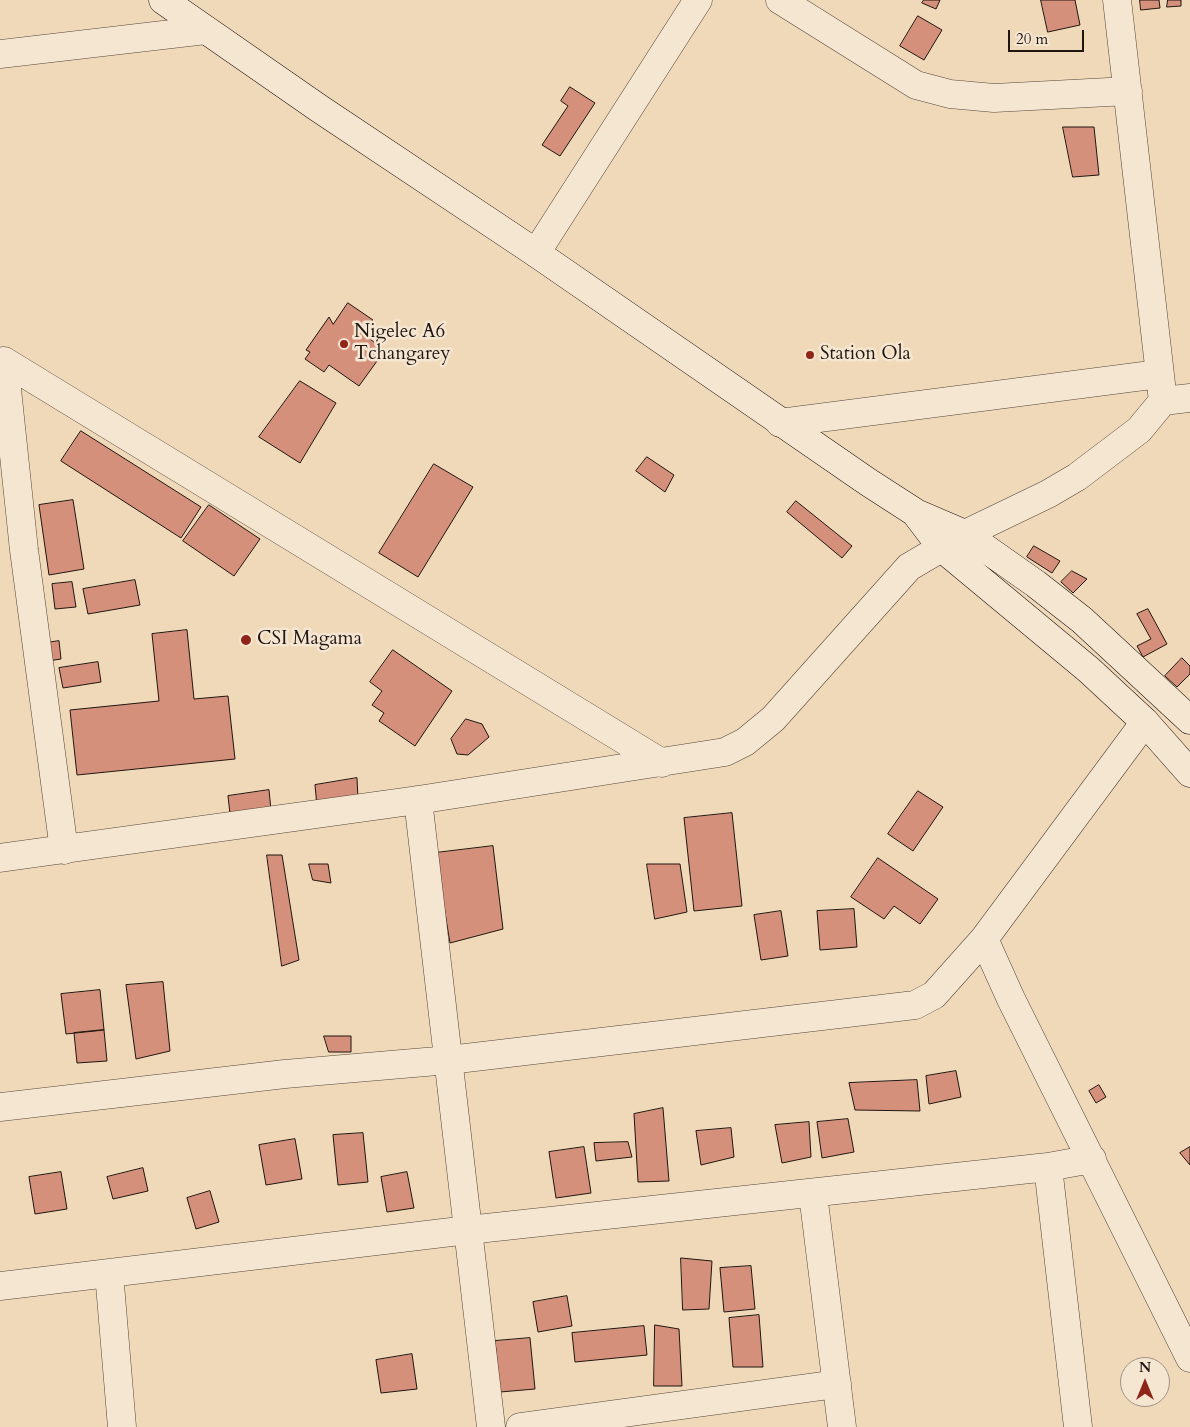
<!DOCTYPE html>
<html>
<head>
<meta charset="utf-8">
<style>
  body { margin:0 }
  #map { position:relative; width:1190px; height:1427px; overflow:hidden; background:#f0d9b9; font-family:Cardo,serif }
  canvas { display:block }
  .north { position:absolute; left:1120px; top:1357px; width:50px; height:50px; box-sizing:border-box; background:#f5e6d2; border:1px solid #a09284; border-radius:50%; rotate:0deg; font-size:14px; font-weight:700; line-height:20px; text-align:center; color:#201510 }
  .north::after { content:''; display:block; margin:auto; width:18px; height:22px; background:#8f2418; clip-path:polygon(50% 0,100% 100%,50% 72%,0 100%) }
  .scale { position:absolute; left:1008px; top:30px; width:76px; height:22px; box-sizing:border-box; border:2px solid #201510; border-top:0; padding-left:6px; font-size:15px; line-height:18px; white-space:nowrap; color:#201510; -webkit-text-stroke:4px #f5e6d2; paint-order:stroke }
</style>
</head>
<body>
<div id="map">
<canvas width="1190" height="1427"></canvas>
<div class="north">N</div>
<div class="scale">20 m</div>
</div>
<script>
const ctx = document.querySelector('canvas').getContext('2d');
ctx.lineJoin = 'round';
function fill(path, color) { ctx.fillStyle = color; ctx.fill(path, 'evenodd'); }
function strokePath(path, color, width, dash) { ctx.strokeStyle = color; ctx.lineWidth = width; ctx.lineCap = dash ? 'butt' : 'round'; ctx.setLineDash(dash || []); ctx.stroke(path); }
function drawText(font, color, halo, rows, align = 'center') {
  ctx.font = font + ' Cardo,serif'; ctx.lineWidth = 5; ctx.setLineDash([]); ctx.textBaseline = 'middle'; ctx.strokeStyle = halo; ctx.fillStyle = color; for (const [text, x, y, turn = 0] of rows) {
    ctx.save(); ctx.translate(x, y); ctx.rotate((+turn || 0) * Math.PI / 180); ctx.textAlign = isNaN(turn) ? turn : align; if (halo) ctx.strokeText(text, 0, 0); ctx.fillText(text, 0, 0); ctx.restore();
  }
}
const building = new Path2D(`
  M924,0h16l-4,9 -14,-6z
  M1041,0h34l5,25 -32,7z
  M1140,0h19l1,8 -19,2z
  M1168,0h13v6l-14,1z
  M918,16l24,14 -18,30 -24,-14z
  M570,87l25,16 -35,53 -18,-11 26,-39 -7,-5z
  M1063,127h31l5,48 -26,2z
  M348,303l25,17 -10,14 22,16 -26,36 -30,-21 -5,7 -19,-13 5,-7 -4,-2 23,-33 4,7z
  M300,381l36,22 -36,60 -41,-26z
  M81,431l120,76 -20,31 -120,-77z
  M647,457l27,18 -9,17 -29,-21z
  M434,464l39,23 -55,90 -39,-24z
  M73,500l11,69 -35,6 -10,-70z
  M796,501l56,45 -10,12 -55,-46z
  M209,505l51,34 -26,37 -51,-35z
  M1034,546l26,15 -8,12 -25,-16z
  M1072,571l15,8 -14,14 -12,-11z
  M135,580l5,25 -52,9 -5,-25z
  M72,582l4,25 -21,2 -3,-25z
  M1148,609l19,35 -24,13 -6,-11 14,-7 -14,-25z
  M187,630l7,69 34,-3 7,63 -158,16 -7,-65 89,-9 -7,-67z
  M59,641l2,18 -13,2 -2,-18z
  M393,650l59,41 -37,55 -36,-25 5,-8 -12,-8 10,-14 -12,-9z
  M1182,658l8,8v8l-13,13 -12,-11z
  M98,662l3,20 -38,6 -4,-20z
  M466,719l16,5 7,13 -21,18 -11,-1 -6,-15z
  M357,778l1,21 -41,7 -2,-21z
  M269,790l2,20 -41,4 -2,-18z
  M918,791l25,16 -30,44 -25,-17z
  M732,813l10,93 -48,5 -10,-93z
  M493,846l10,83 -53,14 -15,-90z
  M267,855h15l17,105 -17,6z
  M878,858l60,41 -18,25 -26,-18 -10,13 -33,-22z
  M309,864h19l3,19 -18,-3z
  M647,864h33l7,48 -32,7z
  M854,909l3,38 -37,3 -3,-39z
  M781,911l7,45 -27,4 -7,-45z
  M163,982l7,69 -34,8 -10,-74z
  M100,990l4,40 -38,4 -5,-40z
  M104,1030l3,31 -30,2 -3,-30z
  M324,1036h27v16h-22z
  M956,1071l5,26 -32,7 -3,-28z
  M917,1080l3,31 -65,-1 -6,-27z
  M1099,1085l7,12 -10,6 -7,-12z
  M663,1108l6,73 -31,1 -4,-68z
  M848,1119l6,33 -32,6 -5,-36z
  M809,1122l2,35 -29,6 -7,-38z
  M731,1128l3,29 -33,8 -5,-34z
  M363,1133l5,49 -30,3 -5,-50z
  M295,1139l7,40 -36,6 -7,-40z
  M628,1142l4,15 -36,4 -2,-18z
  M584,1147l7,46 -35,5 -7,-46z
  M1190,1147v18l-10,-12z
  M143,1168l5,23 -35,8 -6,-22z
  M61,1172l6,37 -32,5 -6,-37z
  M407,1172l7,36 -27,4 -6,-35z
  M210,1191l9,31 -23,7 -9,-31z
  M681,1258l31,3 -3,48 -26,1z
  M751,1266l4,43 -31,3 -4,-44z
  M567,1296l5,30 -34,6 -5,-30z
  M759,1315l4,52h-30l-4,-49z
  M655,1325l24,4 3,57h-28z
  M644,1326l3,29 -72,7 -3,-29z
  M530,1338l5,51 -35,3 -5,-51z
  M412,1354l5,35 -36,4 -5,-33z`);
const street = new Path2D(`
  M780,0l136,85 34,9 44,4 134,-7
  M1117,0l46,401
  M0,54l206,-24
  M536,253l162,-253
  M4,361l20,189 40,300
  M0,362l4,-1 658,402
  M780,423l379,-49
  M418,800l73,627
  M0,858l418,-58 307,-48 20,-10 28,-23 136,-152 56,-33 83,-40 29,-17 62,-47 24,-29 27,-3
  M984,939l27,60 179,359
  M0,1107l285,-33 164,-14 466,-55 19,-10 50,-56 161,-217
  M1048,1167l30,260
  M813,1194l29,233
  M109,1273l13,154
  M0,1286l468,-56 580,-63 44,-8
  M520,1427l317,-43`);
const secondary = new Path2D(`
  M163,0l157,109 216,144 332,229 48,31 49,21 71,50 46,36 108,100
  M917,515l25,33 147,122 56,52 45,51`);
const markers = [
  [344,344,5,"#8f2418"],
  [810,355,5,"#8f2418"],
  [246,640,6,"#8f2418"]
];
const poiNames = [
  ["Nigelec A6",354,333],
  ["Tchangarey",354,355],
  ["Station Ola",820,355],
  ["CSI Magama",257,640]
];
fill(building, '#d4907b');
strokePath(building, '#201510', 1);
strokePath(street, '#54463a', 29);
strokePath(secondary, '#201510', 29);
strokePath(street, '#f5e6d2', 28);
strokePath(secondary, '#f5e6d2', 28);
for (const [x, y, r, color] of markers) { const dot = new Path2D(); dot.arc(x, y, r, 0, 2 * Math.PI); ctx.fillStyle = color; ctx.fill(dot); strokePath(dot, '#f5e6d2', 2); }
drawText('19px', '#201510', '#f5e6d2', poiNames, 'left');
</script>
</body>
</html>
